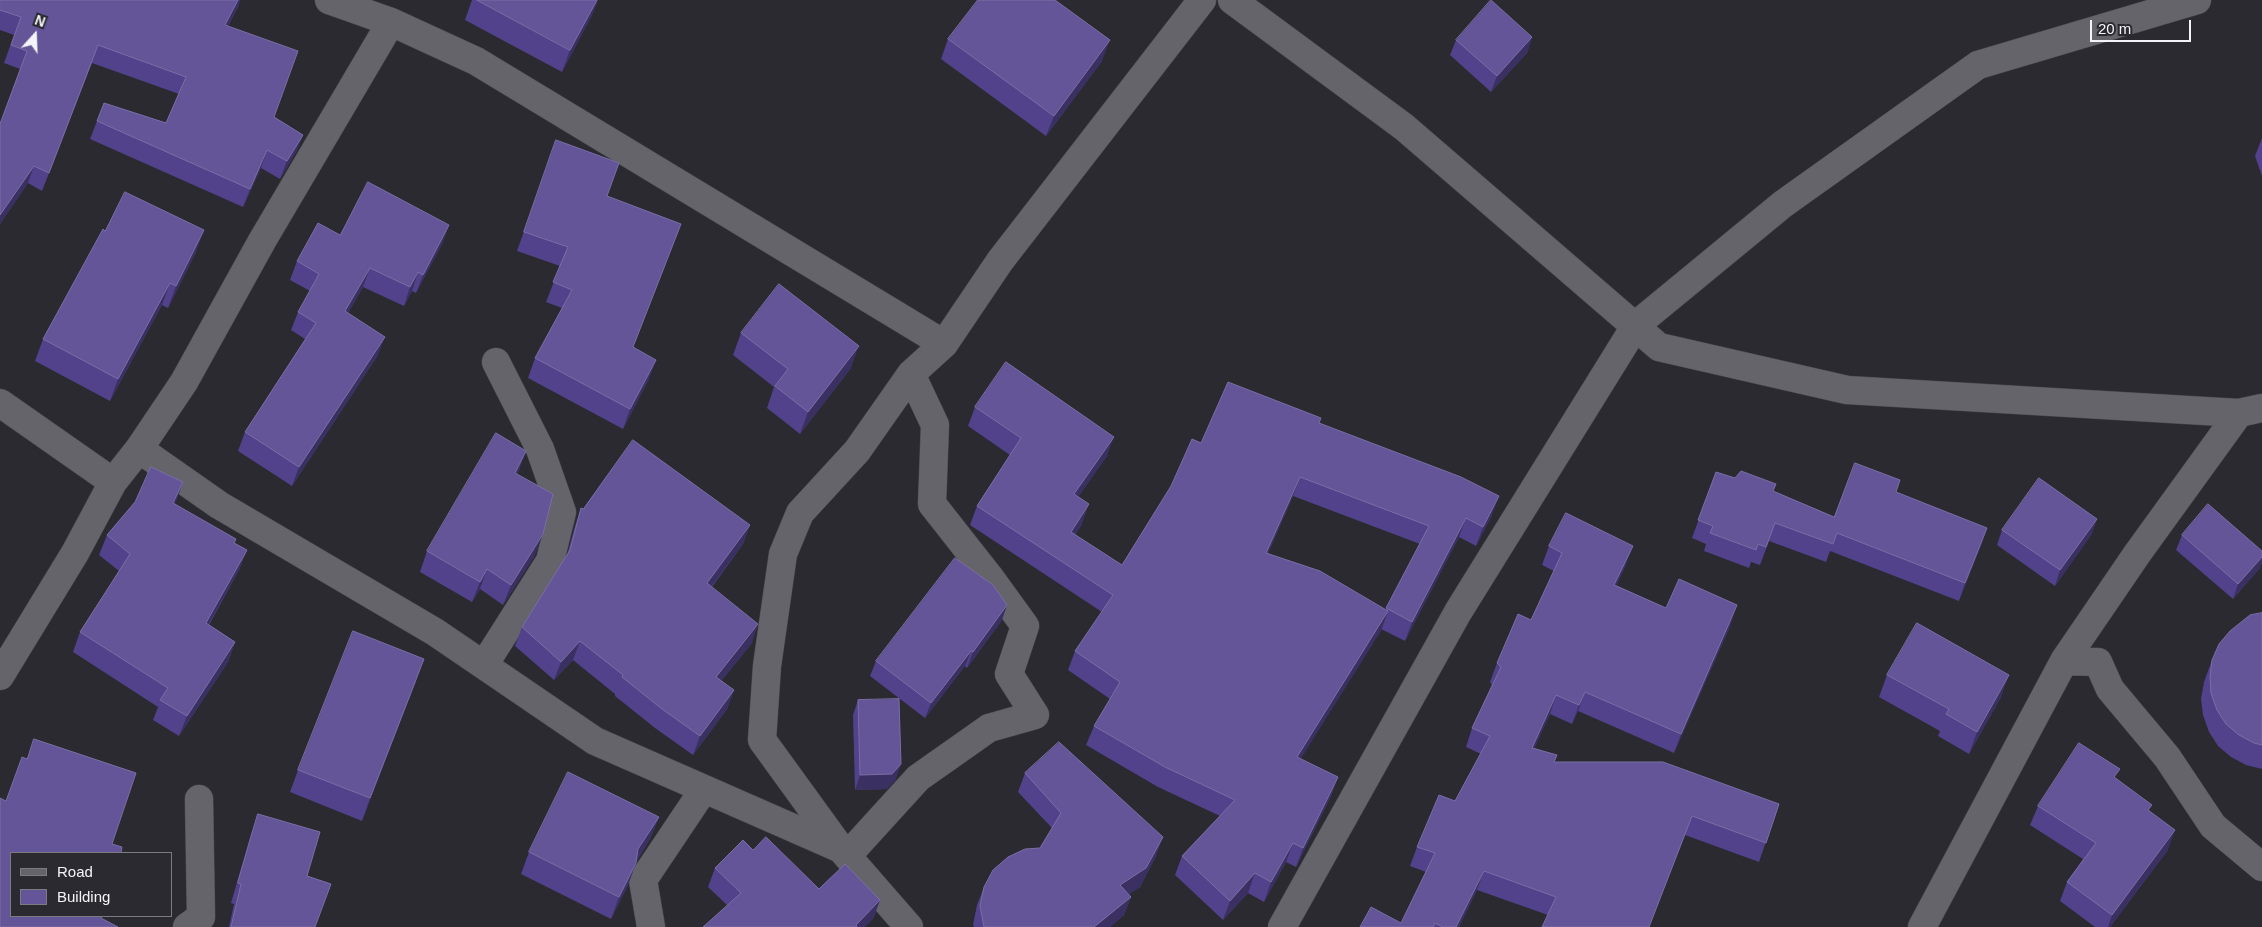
<!DOCTYPE html>
<html>
<head>
<meta charset="utf-8">
<style>
  body { margin:0 }
  #map { position:relative; width:2262px; height:927px; overflow:hidden; background:#2a2a30; font-family:Arial,sans-serif }
  canvas { display:block }
  .legend { position:absolute; left:10px; top:852px; width:162px; height:65px; box-sizing:border-box; background:#2a2a30; border:1px solid #7b7b80; margin:0; padding:6px 9px; list-style:none; font-size:15px; color:#f4f4f8 }
  .legend li { display:flex; align-items:center; gap:10px; height:25px }
  .legend b { width:25px; border:1px solid #7b7b80 }
  .north { position:absolute; left:10px; top:10px; width:50px; height:50px; -webkit-text-stroke:4px #2a2a30; paint-order:stroke; rotate:20deg; font-size:14px; font-weight:700; line-height:20px; text-align:center; color:#f4f4f8 }
  .north::after { content:''; display:block; margin:auto; width:18px; height:22px; background:#f4f4f8; clip-path:polygon(50% 0,100% 100%,50% 72%,0 100%) }
  .scale { position:absolute; left:2090px; top:20px; width:101px; height:22px; box-sizing:border-box; border:2px solid #f4f4f8; border-top:0; padding-left:6px; font-size:15px; line-height:18px; white-space:nowrap; color:#f4f4f8; -webkit-text-stroke:4px #2a2a30; paint-order:stroke }
</style>
</head>
<body>
<div id="map">
<canvas width="2262" height="927"></canvas>
<ul class="legend">
<li><b style="height:6px;background:#65646b"></b>Road</li>
<li><b style="height:14px;background:#635597"></b>Building</li>
</ul>
<div class="north">N</div>
<div class="scale">20 m</div>
</div>
<script>
const ctx = document.querySelector('canvas').getContext('2d');
ctx.lineJoin = 'round';
function strokePath(path, color, width, dash) { ctx.strokeStyle = color; ctx.lineWidth = width; ctx.lineCap = dash ? 'butt' : 'round'; ctx.setLineDash(dash || []); ctx.stroke(path); }
function fill(path, color) { ctx.fillStyle = color; ctx.fill(path, 'evenodd'); }
const street = new Path2D(`
  M1232,0l172,127 255,220 188,43 392,23 23,-5
  M391,22l85,39 468,283
  M0,403l113,79
  M139,449l80,56 216,127 160,109 246,108 68,78
  M2064,661l34,1 12,27 57,68 46,69 49,41
  M484,665l66,-104 12,-49 -22,-63 -44,-87
  M0,676l75,-123 38,-71 26,-33 45,-67 78,-141 129,-219 -62,-22
  M841,849l-79,-109 5,-74 16,-112 17,-41 57,-62 54,-77 33,-30 56,-83 202,-261
  M847,856l71,-78 71,-50 46,-13 -26,-41 16,-48 -34,-47 -59,-75 3,-79 -24,-51
  M187,927l14,-10 -2,-118
  M651,927l-8,-47 61,-91
  M1282,927l176,-315 178,-287 147,-121 195,-139 219,-65
  M1922,927l142,-266 73,-107 102,-141`);
const wall = new Path2D(`
  M0,0h240l-2,7 -10,19 46,91 29,18 -7,17 -16,27 -19,-11 -18,39 -153,-68 14,-36 62,20 13,-29 -87,-31 -50,128 -14,-8 -28,41v-100l20,-55 -16,-6 10,-28 -14,-5z
  M472,0h126l-7,17 -29,55 -97,-52z
  M1532,37l-5,16 -36,39 -41,-37 6,-15z
  M948,39l154,22 -56,75 -105,-77z
  M2262,138v38l-7,-20z
  M556,140l51,56 74,28 -48,123 16,32 -26,50 -95,-51 7,-20 27,-50 -16,-6 14,-36 -43,-15z
  M449,225l-7,19 -26,49 -4,-2 -8,15 -41,-19 -15,26 30,42 -86,131 -54,-35 7,-19 60,-93 -14,-9 7,-18 12,-21 -20,-11 7,-19 43,-26z
  M105,231l91,21 -28,56 -6,-3 -52,96 -75,-40 8,-22z
  M741,333l110,35 -51,66 -33,-26 7,-21 -41,-32z
  M975,407l132,49 -29,41 4,27 -7,11 47,30 79,-122 118,-20 173,92 -16,31 -17,-9 -54,104 -24,-12 -81,130 38,18 -7,19 -35,71 -10,-5 -22,40 -16,-9 -25,27 -48,-45 7,-19 38,-40 -62,-29 -72,-42 8,-19 16,-27 -42,-29 7,-19 27,-39 -132,-87 7,-19 33,-51 -42,-29zM1293,496l127,48 -34,66 -118,-57z
  M519,471l-2,3 18,81 -32,50 -23,-16 -8,13 -52,-30 7,-21z
  M1716,472l57,19 61,26 62,-25 91,36 -28,73 -129,-50 -4,11 -57,-21 -9,24 -9,-3 -2,6 -45,-17 2,-7 -14,-6z
  M175,504l60,39 12,7 -8,20 -30,55 26,17 -7,20 -49,74 -26,-16 5,-13 -85,-55 7,-20 39,-61 -20,-16 8,-20z
  M581,508l2,1 167,16 -7,19 -31,43 40,56 -31,38 13,9 -7,19 -34,46 -38,-27 -40,-32v-2l-42,-34 -19,20 -39,-34 7,-19 45,-72 8,-29z
  M2097,519l-6,16 -36,51 -58,-41 5,-15z
  M2182,535l80,16v11l-3,7 -26,30 -57,-49z
  M1549,546l77,19 -10,20 50,23 65,16 -57,129 -96,-42 -6,13 -22,-10 -16,34 23,7 -3,7 225,42 -20,58 -74,-27 -36,92h-107l6,-12 -71,-25 -18,37h-99l41,-4 25,-51 -16,-6 7,-19 38,-46 26,-47 -15,-7 6,-19 20,-43 -2,-3 7,-19 34,-43 23,-49 -12,-6z
  M2262,613v156l-16,-4 -15,-8 -13,-11 -9,-14 -6,-17 -2,-16 3,-17 8,-22z
  M1002,620l-35,48 -2,-2 -40,52 -55,-42 6,-15z
  M1887,675l114,22 -32,57 -31,-18 2,-5 -61,-34z
  M416,681l-54,140 -72,-29 8,-22z
  M858,700l38,79 -9,10 -32,1 -2,-75z
  M1025,773l131,83 -16,31 -11,7 2,3 -7,18 -14,12h-136l-1,-2 4,-20 7,-18 56,-39 12,-20 -34,-36z
  M2116,778l33,33 19,39 -58,77h-15l-35,-26 7,-19 16,-23 -53,-34 8,-19z
  M258,814l49,62 8,51h-86l5,-23 -3,-1 20,-69z
  M659,817l-9,22 -14,23 -8,23 -17,34 -90,-45 8,-22z
  M753,850l66,39 61,11 -7,19 -146,-14 -19,-18 7,-19z`);
const shadedWall = new Path2D(`
  M238,0h2l-2,7 -20,36 7,-18z
  M597,0h1l-7,17 -29,55 8,-22z
  M1532,37l-5,16 -36,39 6,-16z
  M1110,40l-8,21 -56,75 8,-20z
  M303,135l-7,17 -16,27 7,-18z
  M267,150l-6,18 -18,39 7,-18z
  M34,166l-6,17 -28,41v-9z
  M449,225l-7,19 -26,49 7,-18z
  M204,230l-8,22 -28,56 8,-22z
  M370,268l-7,19 -24,43 6,-19z
  M418,272l-6,19 -8,15 6,-19z
  M170,283l-8,22 -52,96 8,-22z
  M385,337l-7,18 -86,131 7,-19z
  M859,346l-8,22 -51,66 8,-22z
  M656,360l-7,19 -26,50 7,-20z
  M1114,437l-7,19 -41,58 8,-20z
  M526,451l-7,20 -11,22 7,-20z
  M1300,477l-7,19 -34,76 7,-19z
  M183,482l-7,20 -10,21 7,-20z
  M1499,496l-7,19 -16,31 7,-19z
  M1089,504l-7,20 -18,28 7,-20z
  M1466,518l-7,19 -54,104 7,-19z
  M2097,519l-6,16 -36,51 5,-16z
  M750,525l-7,19 -43,58 7,-19z
  M1987,528l-6,18 -22,55 6,-18z
  M543,534l-8,21 -32,50 8,-20z
  M1633,546l-7,19 -18,39 6,-19z
  M247,550l-8,20 -41,73 8,-20z
  M2262,557v5l-3,7 -26,30 5,-15z
  M487,569l-7,20 -8,13 8,-20z
  M1007,605l-5,15 -35,48 6,-16z
  M1737,605l-6,19 -57,129 7,-19z
  M1388,611l-7,20 -91,145 7,-19z
  M758,624l-6,19 -43,53 7,-19z
  M580,641l-7,19 -19,20 7,-18z
  M235,642l-7,20 -49,74 8,-20z
  M971,651l-6,15 -40,52 6,-15z
  M424,659l-8,22 -54,140 8,-23z
  M2009,675l-8,22 -32,57 8,-22z
  M734,690l-7,19 -34,46 7,-19z
  M1585,692l-7,19 -6,13 7,-19z
  M1556,695l-6,19 -24,53 6,-19z
  M901,764l-5,15 -9,10 -32,1 5,-15z
  M1338,777l-7,19 -35,71 7,-19z
  M659,817l-9,22 -20,32 8,-22z
  M2175,830l-7,20 -58,77h-2l4,-12z
  M1163,837l-7,19 -16,31 -26,17 6,-19z
  M1293,843l-7,19 -22,40 7,-20z
  M636,863l-8,22 -17,34 8,-22z
  M1484,871l-7,19 -18,37h-3z
  M1255,873l-7,20 -25,27 7,-19z
  M1131,897l-7,18 -14,12h-16z
  M880,900l-7,19 -8,8h-10l1,-2z`);
const building = new Path2D(`
  M0,0h238l-13,25 73,26 -24,66 29,18 -16,26 -20,-11 -17,39 -153,-68 7,-18 62,20 20,-46 -88,-32 -49,128 -15,-7 -34,49v-91l27,-73 -16,-6 10,-28 -21,-7z
  M477,0h120l-27,50z
  M978,0h77l55,40 -56,76 -106,-77z
  M1491,0l41,37 -35,39 -41,-36z
  M556,140l63,23 -12,33 74,28 -48,123 23,13 -26,49 -95,-51 37,-68 -19,-8 15,-35 -44,-15z
  M368,182l81,43 -26,50 -5,-3 -8,15 -40,-19 -25,43 40,26 -86,130 -54,-35 71,-109 -18,-11 21,-38 -22,-13 21,-38 22,12z
  M125,192l79,38 -28,56 -6,-3 -52,96 -75,-40 60,-110 2,2z
  M779,284l80,62 -51,66 -33,-26 13,-17 -47,-36z
  M1006,362l108,75 -40,57 15,10 -18,28 51,33 49,-79 21,-47 9,4 27,-61 93,36 -2,5 142,54 38,19 -16,31 -17,-9 -54,104 -26,-14 43,-82 -129,-49 -34,76 54,18 68,40 -91,146 41,20 -35,71 -10,-5 -22,39 -16,-9 -25,28 -48,-45 53,-56 -70,-33 -71,-41 26,-44 -45,-31 38,-56 -136,-89 44,-68 -46,-31z
  M496,433l30,18 -11,22 38,21 -10,40 -32,51 -24,-16 -7,13 -53,-31z
  M633,440l117,85 -43,58 51,41 -42,53 18,13 -34,46 -38,-27 -40,-32 1,-2 -43,-34 -19,21 -39,-35 48,-77 11,-42 2,1z
  M1855,463l45,17 -4,12 91,36 -22,55 -128,-50 -4,11 -58,-21 -9,24 -8,-3 -2,6 -46,-17 3,-7 -15,-6 18,-48 19,6 6,-7 35,13 -3,7 61,26z
  M151,467l32,15 -10,21 63,36 -2,4 13,7 -41,73 29,19 -48,74 -27,-16 8,-12 -88,-56 50,-78 -23,-19 28,-33z
  M2039,478l58,41 -37,51 -58,-40z
  M2208,504l54,47v6l-24,27 -56,-49z
  M1566,513l67,33 -19,39 52,23 13,-29 58,26 -56,129 -96,-42 -6,13 -23,-10 -24,53 25,7 -3,7h109l116,42 -13,39 -74,-27 -43,111h-107l14,-30 -72,-26 -28,56h-13l-8,-4 -2,4h-73l11,-20 30,16 34,-70 -18,-6 22,-52 16,6 35,-65 -18,-8 29,-61 -4,-4 21,-49 13,6 31,-67 -13,-7z
  M955,558l38,27 14,20 -34,47 -2,-1 -40,52 -55,-42z
  M2262,613v132l-8,-2 -15,-8 -13,-11 -9,-14 -6,-17 -1,-16 2,-17 7,-16 11,-13 20,-16z
  M1917,623l92,52 -32,57 -31,-18 3,-5 -62,-34z
  M353,631l71,28 -54,139 -72,-28z
  M899,699l2,65 -9,10 -32,1 -2,-75z
  M34,739l102,34 -24,71 10,3 -1,6h-110v63h91l-1,2 17,9h-118v-129l6,3 16,-44 5,2z
  M1059,742l104,95 -17,31 -26,17 11,12 -37,30h-110l-4,-21 4,-19 9,-17 15,-13 17,-8 15,-1 21,-35 -36,-40z
  M2079,743l41,26 -6,8 38,28 -4,5 27,20 -63,85 -45,-33 29,-39 -58,-37z
  M568,772l91,45 -21,32 -2,14 -17,34 -90,-45z
  M258,814l62,18 -13,44 24,8 -16,43h-84l10,-43 -3,-1z
  M766,837l53,52 26,-25 35,36 -24,25 1,2h-154l38,-34 -26,-25 28,-28 10,10z`);
strokePath(street, '#49494e', 29);
strokePath(street, '#65646b', 28);
fill(wall, '#51428b');
fill(shadedWall, '#3a3162');
fill(building, '#635597');
strokePath(building, '#7a6ea6', 1);
</script>
</body>
</html>
